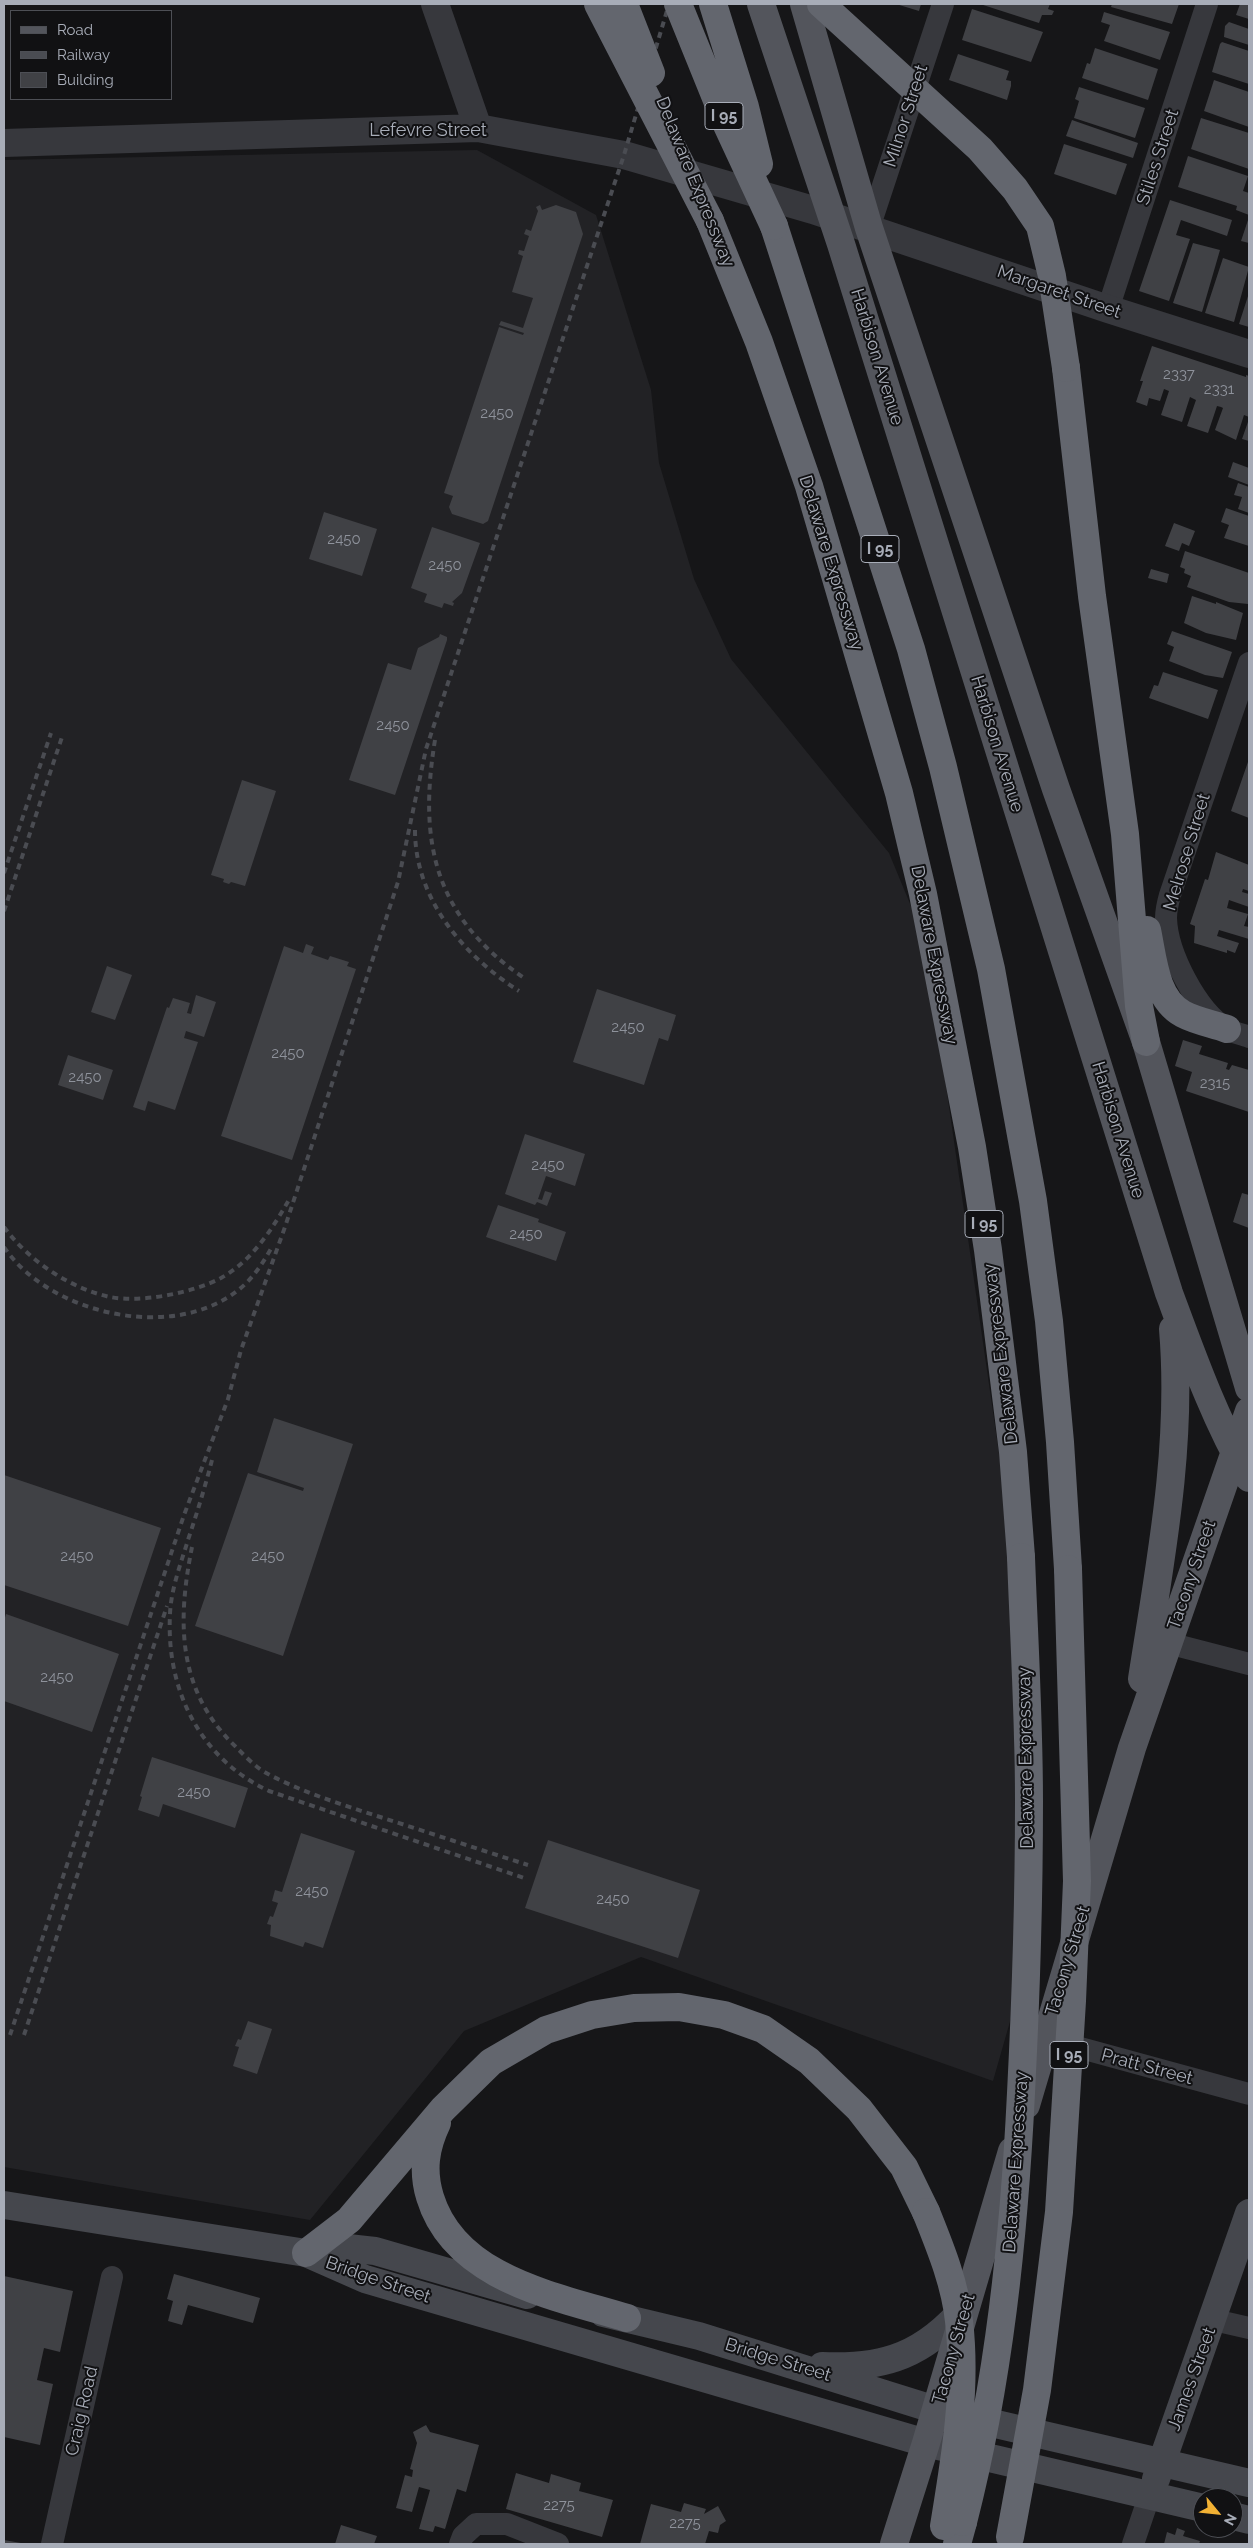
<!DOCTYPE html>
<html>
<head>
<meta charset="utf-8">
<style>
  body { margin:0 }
  #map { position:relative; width:1253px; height:2548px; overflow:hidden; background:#161618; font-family:Raleway,sans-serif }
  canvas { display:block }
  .frame { position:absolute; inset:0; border:5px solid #a8adb8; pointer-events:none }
  .legend { position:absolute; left:10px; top:10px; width:162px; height:90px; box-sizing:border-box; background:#111113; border:1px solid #4d4f55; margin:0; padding:6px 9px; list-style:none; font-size:15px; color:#a8adb8 }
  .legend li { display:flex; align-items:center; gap:10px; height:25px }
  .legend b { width:25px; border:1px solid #4d4f55 }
  .north { position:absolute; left:1193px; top:2488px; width:50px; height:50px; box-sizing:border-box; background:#111113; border:1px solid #4d4f55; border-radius:50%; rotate:118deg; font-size:14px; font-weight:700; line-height:20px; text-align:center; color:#a8adb8 }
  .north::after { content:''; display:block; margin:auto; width:18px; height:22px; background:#f2b134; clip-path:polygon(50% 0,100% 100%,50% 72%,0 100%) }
</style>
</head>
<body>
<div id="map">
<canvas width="1253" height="2548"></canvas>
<div class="frame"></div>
<ul class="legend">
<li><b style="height:6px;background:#53555c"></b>Road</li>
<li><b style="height:6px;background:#4a4c52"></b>Railway</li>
<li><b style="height:14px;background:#404145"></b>Building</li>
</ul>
<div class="north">N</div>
</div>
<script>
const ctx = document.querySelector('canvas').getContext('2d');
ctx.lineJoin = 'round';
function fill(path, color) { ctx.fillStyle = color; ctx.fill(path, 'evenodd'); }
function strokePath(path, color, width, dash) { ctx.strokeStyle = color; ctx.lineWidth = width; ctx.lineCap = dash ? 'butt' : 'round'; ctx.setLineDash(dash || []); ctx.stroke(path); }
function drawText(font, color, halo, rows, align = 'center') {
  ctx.font = font + ' Raleway,sans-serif'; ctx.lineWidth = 4; ctx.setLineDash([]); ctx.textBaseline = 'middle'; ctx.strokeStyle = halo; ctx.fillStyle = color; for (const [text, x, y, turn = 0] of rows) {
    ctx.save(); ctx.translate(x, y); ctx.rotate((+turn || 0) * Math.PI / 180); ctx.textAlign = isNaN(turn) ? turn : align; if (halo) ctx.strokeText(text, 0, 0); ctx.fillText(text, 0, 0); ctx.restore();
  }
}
const built = new Path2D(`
  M477,150l119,65 55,175 8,73 35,116 37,80 158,194 36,87 85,590 9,460 -26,91 -352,-124 -177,74 -154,189 -306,-53v-2007z`);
const building = new Path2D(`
  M896,4h25l-2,7z
  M980,4h70l-2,5 6,2 -2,4h-10l-3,8z
  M1112,4h67l-7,20 -61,-17z
  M1240,4h9v15l-13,-4z
  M972,9l71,23 -12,30 -69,-22z
  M1104,12l66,20 -10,28 -56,-19 6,-16 -9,-3z
  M1229,22l20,7v16l-25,-8 1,-11z
  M1222,42l27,9v33l-37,-12 8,-28z
  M1095,48l63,21 -10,31 -66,-22 5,-15 3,1z
  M958,54l51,17 -3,9 5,1v5l-4,14 -58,-20z
  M1214,80l35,12v35l-45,-16z
  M1079,87l66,21 -10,30 -61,-20 5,-17 -4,-2z
  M1201,118l48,15v36l-58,-20z
  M1072,120l66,23 -5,15 -67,-22z
  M1064,144l63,20 -11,31 -62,-21z
  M1188,156l60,20 -5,15 6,2v22l-13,-5 1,-4 -59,-19z
  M1170,200l62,20 -5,16 -46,-16 -5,15 14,4 -21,62 -30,-10z
  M540,205l2,5 14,-5 20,7 7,22 -95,287 -5,3 -31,-10 -3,-7 4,-11 -9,-3 55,-166 24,8 1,-2 -25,-8 2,-4 22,7 10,-30 -21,-6 11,-36 -5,-2 1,-4 5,1 5,-15 -5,-2 2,-5 5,2 7,-20 -2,-4z
  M1249,217v26l-8,-2z
  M1193,243l27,7 -18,62 -29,-9z
  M1223,258l26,9 -15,55 -29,-9z
  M1249,293v34l-10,-3z
  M1152,346l94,31v-2l3,1v41l-5,-2 -8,25 -21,-10 8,-22 -2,-1 -4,-1 -9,27 -21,-7 9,-26 -6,-3 -8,25 -21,-7 8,-24 -5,-2 -4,12 -11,-3 -2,8 -11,-4 7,-21h-3z
  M1249,419v22l-7,-2z
  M1233,462l16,6v17l-21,-8z
  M1238,483l11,4v26l-11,-4 4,-12 -8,-2z
  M1226,508l23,8v30l-25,-8 5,-13 -8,-3z
  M324,512l53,17 -15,47 -53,-17z
  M1174,523l21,8 -6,15 -7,-3 -3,8 -14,-5z
  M432,527l48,16 -18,50 -10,9 2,1 -1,3 -9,-3 -2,5 -18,-6 3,-8 -16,-6z
  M1185,551l64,22 -1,31 -19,-2 -42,-15 4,-11 -7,-3 1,-4 -5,-2z
  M1151,569l18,5 -2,9 -19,-5z
  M1192,596l24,8v-2l27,11 -7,27 -30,-7 -22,-10z
  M1172,631l60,21 -9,26 -18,-3 -36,-14 5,-14 -7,-3z
  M440,634l7,3v3l-52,155 -46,-15 39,-117 23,7 7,-22 21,-11z
  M1163,672l55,18 -10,29 -59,-21 5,-13 4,1z
  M1249,759v59l-18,-7z
  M242,780l34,11 -31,95 -14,-4 -2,2 -6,-2 1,-3 -13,-4z
  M1216,852l33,13v26l-6,-2 -1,3 7,2v13l-20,-7 -2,8 21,6 -4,12 5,1v12l-30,-9 -2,6 22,7 -4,10 -8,-3v3l-33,-10 1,-17 -5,-2 15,-45 3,1z
  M306,944l8,3 -3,7 17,6 2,-4 19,6 -2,4 9,3 -64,191 -71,-24 63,-190 19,7z
  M107,966l25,9 -17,45 -24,-8z
  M597,989l79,26 -8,26 -9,-3 -15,47 -71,-23z
  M196,995l20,7 -12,35 -18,-6 -2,7 14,4 -23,68 -27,-9 -3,10 -12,-4 34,-100 2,1 4,-10 17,5 -3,10 4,1z
  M1183,1040l19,6 -3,8 29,9 -2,6 3,1 3,-5 17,5v42l-63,-21 6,-19 -17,-6z
  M68,1055l45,15 -10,30 -45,-15z
  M525,1134l60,20 -10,32 -29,-10 -8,23 4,1 3,-9 7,2 -5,13 -10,-4 -2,3 -30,-11z
  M1242,1193l7,2v33l-16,-6z
  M498,1205l41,14 -1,3 28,10 -10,29 -70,-24z
  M274,1418l79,26 -70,212 -88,-30 53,-153 55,18 1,-3 -47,-16z
  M4,1475l157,53 -33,98 -124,-41z
  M6,1614l113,40 -27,78 -88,-31v-80z
  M152,1757l96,31 -13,40 -72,-24 -4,13 -21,-7 4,-13 -2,-1z
  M301,1833l54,18 -32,97 -18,-6 -2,5 -33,-11 1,-11 -4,-1 3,-8 3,1 5,-14 -6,-2 3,-11 7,2z
  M548,1840l152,50 -22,68 -153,-50z
  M248,2021l24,8 -15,45 -24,-8 6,-19 -4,-1 3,-7 3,1z
  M174,2274l86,24 -7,25 -65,-18 -6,20 -14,-4 5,-20 -6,-2z
  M4,2276l69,15 -13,61 -16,-4 -7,32 16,4 -13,61 -36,-8z
  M426,2425l4,7 49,13 -13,47 -9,-3 -12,40 -10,-3 -2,6 -14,-3 11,-39 -11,-3 -7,25 -16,-4 9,-33 7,2 1,-7 -3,-1 7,-26 -4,-11z
  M516,2473l33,10 2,-9 30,9 -2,8 34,9 -11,37 -96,-28z
  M684,2503l22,6 -2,5 14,-8 8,15 -6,4 -2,8 -9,-2 -4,13h-65l11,-40 30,8z
  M341,2525l36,11 -3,8h-39z
  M1177,2528l8,3 -2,5 17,5 -1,3h-35l3,-12 8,3z
  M4,2540l17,3v1h-17z`);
const minor = new Path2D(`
  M869,228l74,-224
  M1108,309l99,-305
  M1249,663l-79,232c-2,7 -4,15 -4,23 1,35 31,93 61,111 6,4 16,5 22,8
  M1168,1643l81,21
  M1055,2041l194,53
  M1214,2320l35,8
  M52,2544l60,-267
  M460,2544l3,-8 13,-12h31l51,20
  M1133,2544l17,-50`);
const tertiary = new Path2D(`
  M435,4l43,124
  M4,143l474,-15 146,27 189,55 295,99 141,45`);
const secondary = new Path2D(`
  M4,2205l302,48 42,-5 27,3 152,44
  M306,2253l59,26 561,164 277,65
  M603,2313l96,23 237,74 313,73
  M822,2366c64,3 103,-12 144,-60
  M1156,2479l93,-266
  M1233,2516l16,4`);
const primary = new Path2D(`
  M761,4l80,240 328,1049c23,62 46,127 80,185
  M804,4l65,224 187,561 90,253 103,346
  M1142,1679c18,-116 41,-232 31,-350
  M1026,2105l106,-357 117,-337
  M894,2544l32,-101 86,-292`);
const motorway = new Path2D(`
  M710,221l49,121 50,144 90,307 24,101 49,253 16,103 25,202 8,105
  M774,226l137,423 32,118 48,202 42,232 16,120 11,121 8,127
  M1066,368l26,228 33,238 14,172 7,36
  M1147,930c6,28 8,69 36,84 13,7 30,10 44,15
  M437,2123c-12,25 -15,48 -7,74 25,82 125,99 197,121
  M306,2253l43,-33 94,-111 48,-47 55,-32 46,-15 42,-7 45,-1 45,8 39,14 46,32 50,48 45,58 22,45
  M957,2544l6,-22`);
const rail = new Path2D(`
  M435,740c-17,103 0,177 89,238
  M415,830c0,69 48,125 104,161
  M4,873l47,-140
  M4,911l58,-174
  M4,1227c24,33 65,61 106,70 32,6 82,-4 111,-19 31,-17 52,-50 69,-80
  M4,1247c45,67 167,95 233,44 15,-11 26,-28 35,-44
  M212,1460c-7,27 -15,53 -24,80 -7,23 -17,49 -18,74 -4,75 29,144 99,177l255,87
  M192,1547c-15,75 -15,144 44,200 9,9 20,21 32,27 34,18 72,30 109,42 50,16 101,33 151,49
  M10,2035l174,-520 44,-116 13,-49 44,-123 113,-345 28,-133 198,-594 45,-151
  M24,2035l143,-429`);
const motorwayBridge = new Path2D(`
  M598,4l112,217
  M624,4l27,69
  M678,4l49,121 47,101
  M713,4l32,103 14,57
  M821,4l159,145 35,40 25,37 12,50 14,92
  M926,2212c14,35 29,71 33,109 8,69 -4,138 -15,205
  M963,2522c36,-140 51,-285 58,-429 5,-97 8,-195 8,-292 0,-82 -5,-163 -8,-244
  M1010,2537l27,-147 22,-178 13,-211 5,-120 -9,-312`);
const numberNames = [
  ["2337",1179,374],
  ["2331",1219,389],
  ["2450",497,413],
  ["2450",344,539],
  ["2450",445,565],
  ["2450",393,725],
  ["2450",628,1027],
  ["2450",288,1053],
  ["2450",85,1077],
  ["2315",1215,1083],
  ["2450",548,1165],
  ["2450",526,1234],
  ["2450",77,1556],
  ["2450",268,1556],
  ["2450",57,1677],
  ["2450",194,1792],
  ["2450",312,1891],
  ["2450",613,1899],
  ["2275",559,2505],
  ["2275",685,2523]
];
const shields = [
  [724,116,38],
  [880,549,38],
  [984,1224,38],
  [1069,2055,38]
];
const shieldNames = [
  ["I 95",724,116],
  ["I 95",880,549],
  ["I 95",984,1224],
  ["I 95",1069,2055]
];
const streetNames = [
  ["Milnor Street",906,116,-72],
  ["Lefevre Street",428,131],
  ["Stiles Street",1158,157,-72],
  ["Delaware Expressway",695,182,68],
  ["Margaret Street",1059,292,19],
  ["Harbison Avenue",877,357,73],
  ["Delaware Expressway",831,563,73],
  ["Harbison Avenue",997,744,73],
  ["Melrose Street",1187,852,-73],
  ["Delaware Expressway",934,955,79],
  ["Harbison Avenue",1118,1130,73],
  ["Delaware Expressway",1001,1354,-97],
  ["Tacony Street",1192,1575,-71],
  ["Delaware Expressway",1026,1758,-91],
  ["Tacony Street",1068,1961,-73],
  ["Pratt Street",1147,2067,15],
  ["Delaware Expressway",1016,2162,-86],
  ["Bridge Street",378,2280,19],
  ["Tacony Street",954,2349,-74],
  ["Bridge Street",778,2360,17],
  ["James Street",1192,2379,-70],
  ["Craig Road",82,2411,-77]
];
fill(built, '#222225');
fill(building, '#404145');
strokePath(minor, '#37383d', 22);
strokePath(tertiary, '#37383d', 28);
strokePath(secondary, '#45474d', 28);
strokePath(primary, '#53555c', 28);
strokePath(motorway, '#63666e', 28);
strokePath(rail, '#4a4c52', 4, [6, 5]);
strokePath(motorwayBridge, '#63666e', 28);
drawText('15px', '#8e929b', null, numberNames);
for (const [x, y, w] of shields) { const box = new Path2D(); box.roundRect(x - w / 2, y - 13.5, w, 27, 4); ctx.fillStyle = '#111113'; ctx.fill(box); strokePath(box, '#a8adb8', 1); }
drawText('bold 16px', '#a8adb8', null, shieldNames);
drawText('18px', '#a8adb8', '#111113', streetNames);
</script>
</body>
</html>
